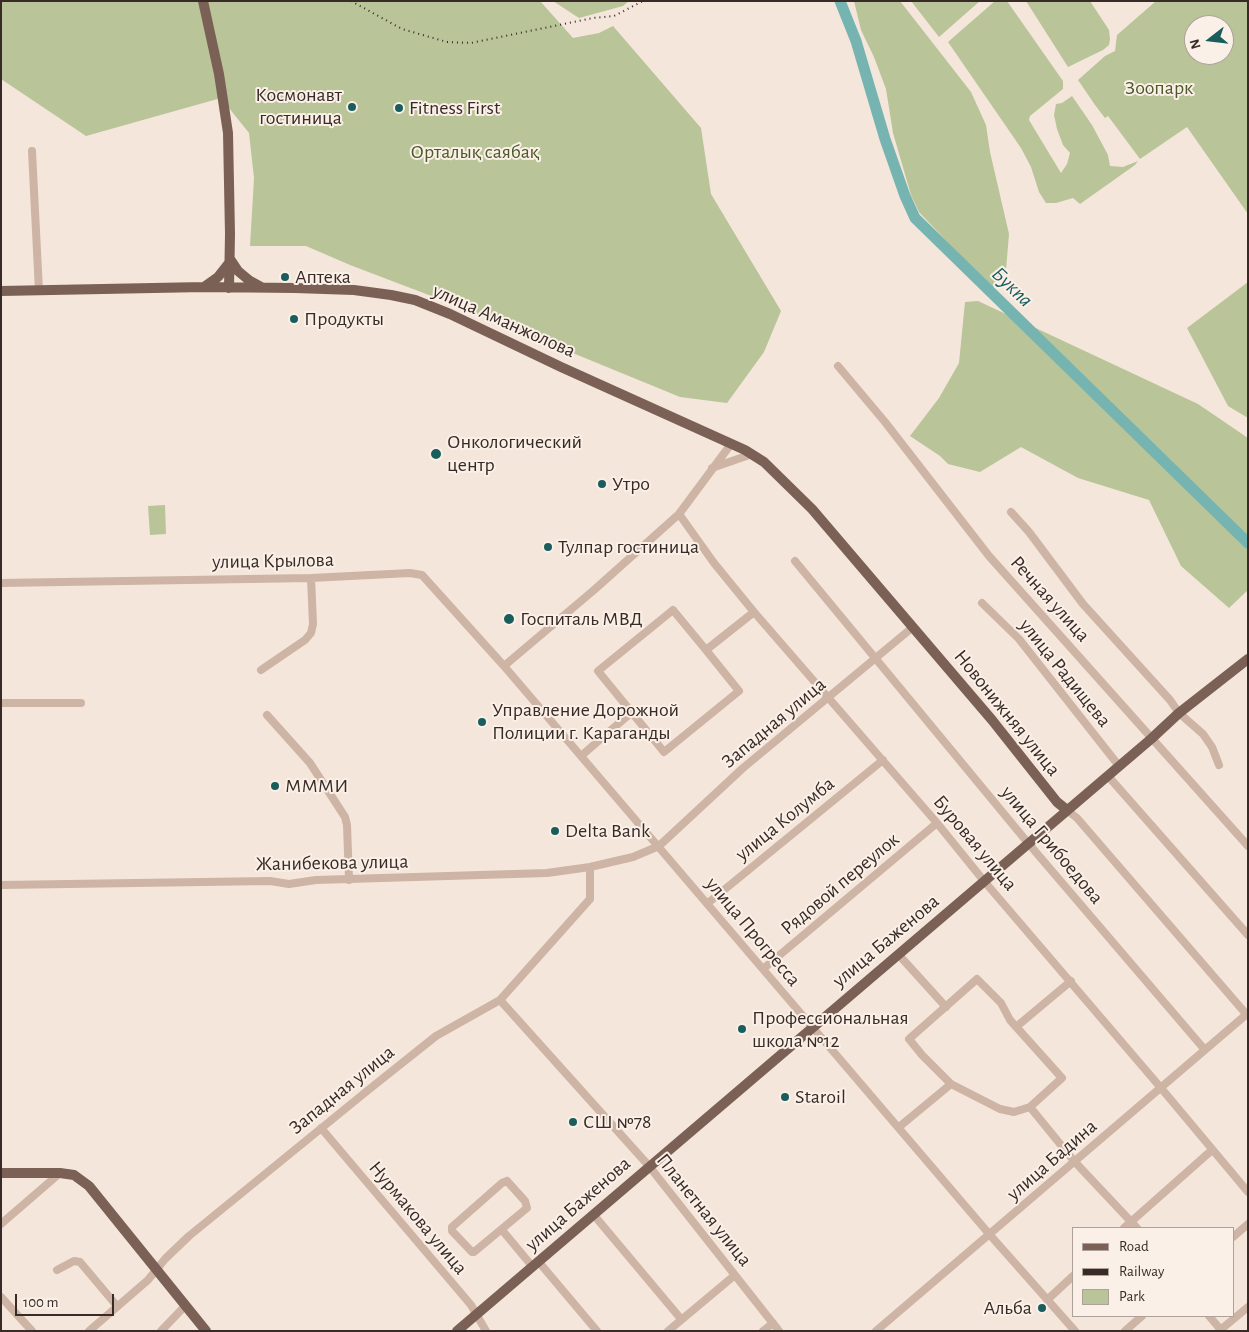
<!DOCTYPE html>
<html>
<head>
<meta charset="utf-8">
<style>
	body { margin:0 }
	#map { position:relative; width:1249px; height:1332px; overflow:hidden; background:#f4e6da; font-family:"Alegreya Sans",sans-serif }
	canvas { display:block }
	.frame { position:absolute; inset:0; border:2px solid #382b27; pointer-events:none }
	.legend { position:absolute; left:1072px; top:1227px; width:162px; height:90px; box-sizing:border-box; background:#fbf0e7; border:1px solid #ada19a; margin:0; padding:6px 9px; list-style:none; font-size:15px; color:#382b27 }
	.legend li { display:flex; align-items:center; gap:10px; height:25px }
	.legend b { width:25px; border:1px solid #ada19a }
	.north { position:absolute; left:1184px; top:15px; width:50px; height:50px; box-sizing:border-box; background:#fbf0e7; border:1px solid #ada19a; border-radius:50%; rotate:254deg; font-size:14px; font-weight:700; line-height:20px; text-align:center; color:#382b27 }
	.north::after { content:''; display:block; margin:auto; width:18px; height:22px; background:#195d5c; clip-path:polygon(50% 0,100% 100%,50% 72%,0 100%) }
	.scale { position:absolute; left:15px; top:1294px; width:99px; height:22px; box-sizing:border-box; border:2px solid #382b27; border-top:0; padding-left:6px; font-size:15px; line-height:18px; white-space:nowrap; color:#382b27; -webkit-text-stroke:4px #fbf0e7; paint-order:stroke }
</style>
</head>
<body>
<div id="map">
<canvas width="1249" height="1332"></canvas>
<div class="frame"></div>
<ul class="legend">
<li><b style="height:6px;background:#7b6056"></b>Road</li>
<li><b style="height:6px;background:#382b27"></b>Railway</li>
<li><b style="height:14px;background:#b9c499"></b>Park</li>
</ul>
<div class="north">N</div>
<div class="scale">100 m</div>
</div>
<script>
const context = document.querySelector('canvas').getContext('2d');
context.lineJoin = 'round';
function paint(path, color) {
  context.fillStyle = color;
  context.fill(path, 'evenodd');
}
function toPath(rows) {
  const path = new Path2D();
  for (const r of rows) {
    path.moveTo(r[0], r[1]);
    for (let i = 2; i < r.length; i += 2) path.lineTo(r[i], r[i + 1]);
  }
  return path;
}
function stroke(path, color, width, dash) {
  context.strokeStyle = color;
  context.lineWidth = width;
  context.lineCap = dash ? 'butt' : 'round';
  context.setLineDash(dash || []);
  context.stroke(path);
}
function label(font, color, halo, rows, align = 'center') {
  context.font = font + ' "Alegreya Sans",sans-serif';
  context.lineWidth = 4;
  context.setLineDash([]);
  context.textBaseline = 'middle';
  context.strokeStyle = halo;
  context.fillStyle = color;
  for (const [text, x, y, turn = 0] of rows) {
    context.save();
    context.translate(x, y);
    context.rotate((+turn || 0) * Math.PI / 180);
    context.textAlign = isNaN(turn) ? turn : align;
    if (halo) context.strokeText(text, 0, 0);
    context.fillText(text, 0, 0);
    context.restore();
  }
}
paint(toPath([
	[1,1,540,1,573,38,599,33,613,26,701,128,711,194,781,311,764,352,727,403,680,397,463,308,350,265,306,246,250,246,254,178,249,133,221,98,86,136,1,79],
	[553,1,629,1,623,6,579,18],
	[854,1,900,1,971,92,986,125,990,152,1009,234,1006,270,992,289,919,212,911,195,893,133,886,89,874,57,861,30],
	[911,1,980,1,939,37],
	[995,1,1007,1,1063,81,1063,89,1030,116,1029,120,1061,173,1067,164,1070,153,1063,145,1057,129,1054,115,1056,104,1062,103,1072,96,1092,125,1108,155,1110,166,1123,167,1138,161,1135,165,1080,204,1073,198,1056,203,1046,203,1039,192,1031,167,1021,148,948,42],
	[1026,1,1090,1,1109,30,1110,39,1109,45,1103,50,1068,67],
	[1156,1,1248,1,1248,214,1187,127,1140,159,1108,116,1105,118,1095,105,1078,80,1105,56,1115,51,1117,35],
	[1194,25,1224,25,1224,55,1194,55],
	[1248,282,1248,418,1228,406,1187,328],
	[978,301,1198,404,1248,438,1248,590,1229,608,1181,566,1149,500,1078,478,1021,447,980,472,948,464,940,456,910,436,939,398,959,363,965,302],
	[165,505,166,534,150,535,148,506]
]), '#b9c499');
stroke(toPath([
	[840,1,856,41,885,139,905,196,915,218,1248,543]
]), '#76b4b1', 11);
stroke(toPath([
	[32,151,39,291],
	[838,366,885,422,989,556,1248,846],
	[712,468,752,454],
	[1011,512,1029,532,1083,604,1170,700,1179,713,1203,734,1212,747,1219,765],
	[679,514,714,563,754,612,937,823,984,881,1161,1088,1248,1192],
	[795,561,1028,843,1205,1050],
	[1,583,311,578,410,573,422,575,504,666,990,1235,1075,1331],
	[982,603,1019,639,1119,766],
	[706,650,739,691,664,752,598,671,673,610,706,650,754,612],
	[504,666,594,590,679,514,731,444],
	[261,670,305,640,311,633,313,624,311,578],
	[1,703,81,703],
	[267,715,310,763,345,817,347,825,349,880],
	[581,756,632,712],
	[1108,776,1248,935],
	[1067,810,1077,818,1246,1014],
	[1,885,270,881,289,884,316,880,547,873,590,867,633,857,659,846,743,768,913,627],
	[708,903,883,760],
	[898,954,946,1007],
	[763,969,937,823],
	[500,1000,649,1166,779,1331],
	[1016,1027,1071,981],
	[1030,1107,1062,1078,1010,1020,1001,1003,977,979,909,1039,922,1055,951,1084,1000,1109,1014,1112,1030,1107,1074,1161,1137,1228],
	[899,1127,951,1084],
	[321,1128,471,1305,486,1331],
	[507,1181,525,1201,527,1208,474,1252,472,1252,452,1231,452,1227,502,1183,507,1181],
	[593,1214,681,1319],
	[1,1224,60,1173],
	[1124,1228,1212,1150],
	[502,1230,532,1266],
	[1233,1237,1248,1224],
	[538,1261,597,1331],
	[57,1270,74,1261,80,1262,117,1306],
	[1,1297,32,1331],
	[1047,1300,1073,1276],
	[1209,1316,1222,1331],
	[89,1331,148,1280,165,1259,189,1236,367,1091,436,1036,500,1000,590,899,590,867],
	[161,1331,185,1306],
	[668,1331,735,1275],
	[763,1331,773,1323],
	[876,1331,1248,1013],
	[1125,1331,1142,1316],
	[1219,1331,1248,1307]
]), '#cdb4a5', 8);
stroke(toPath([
	[203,1,219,74,228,133,230,234,229,288],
	[230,259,238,271,250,281,261,287],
	[204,287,218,277,229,263],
	[1,291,204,287,295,288,354,290,391,295,415,300,450,314,561,367,745,450,764,462,812,509,992,720,1057,802,1067,810],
	[1,1173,60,1173,74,1175,89,1186,206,1331],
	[457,1331,1151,739,1179,713,1248,659]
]), '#7b6056', 10);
stroke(toPath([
	[351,1,402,29,447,42,471,43,593,18,614,16,643,1]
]), '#382b27', 2, [1, 4]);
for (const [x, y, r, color] of [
	[352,107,5,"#195d5c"],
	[399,108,5,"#195d5c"],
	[285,277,5,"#195d5c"],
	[294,319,5,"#195d5c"],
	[436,454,6,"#195d5c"],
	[602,484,5,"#195d5c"],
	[548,547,5,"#195d5c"],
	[509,619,6,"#195d5c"],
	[482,722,5,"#195d5c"],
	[275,786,5,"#195d5c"],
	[555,831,5,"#195d5c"],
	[742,1029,5,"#195d5c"],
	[785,1097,5,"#195d5c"],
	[573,1122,5,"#195d5c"],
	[1042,1308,5,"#195d5c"]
]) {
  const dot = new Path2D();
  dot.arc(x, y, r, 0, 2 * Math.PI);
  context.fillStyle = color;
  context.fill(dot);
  stroke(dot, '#fbf0e7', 2);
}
label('20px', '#4b5928', '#fbf0e7', [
	["Зоопарк",1159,88],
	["Орталық саябақ",475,152]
]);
label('20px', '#382b27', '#fbf0e7', [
	["Космонавт",342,95,"right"],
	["гостиница",342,118,"right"],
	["Fitness First",409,108],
	["Аптека",295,277],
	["Продукты",304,319],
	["Онкологический",447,442],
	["центр",447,465],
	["Утро",612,484],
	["Тулпар гостиница",558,547],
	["Госпиталь МВД",520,619],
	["Управление Дорожной",492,710],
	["Полиции г. Караганды",492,733],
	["МММИ",285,786],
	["Delta Bank",565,831],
	["Профессиональная",752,1018],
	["школа №12",752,1041],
	["Staroil",795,1097],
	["СШ №78",583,1122],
	["Альба",1032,1308,"right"]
], 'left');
label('20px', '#382b27', '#fbf0e7', [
	["улица Аманжолова",504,321,24],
	["улица Крылова",273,561,-1],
	["Речная улица",1050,599,48],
	["улица Радищева",1065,673,51],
	["Новонижняя улица",1007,713,51],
	["Западная улица",774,723,-40],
	["улица Колумба",785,819,-39],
	["Буровая улица",975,843,50],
	["улица Грибоедова",1052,845,50],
	["Жанибекова улица",332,863,-1],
	["Рядовой переулок",840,884,-40],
	["улица Прогресса",753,932,50],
	["улица Баженова",886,941,-40],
	["Западная улица",342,1090,-39],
	["улица Бадина",1052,1160,-41],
	["улица Баженова",578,1204,-41],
	["Планетная улица",704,1210,51],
	["Нурмакова улица",418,1218,50]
]);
label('italic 21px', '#195d5c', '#fbf0e7', [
	["Букпа",1012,287,44]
]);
</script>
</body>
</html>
